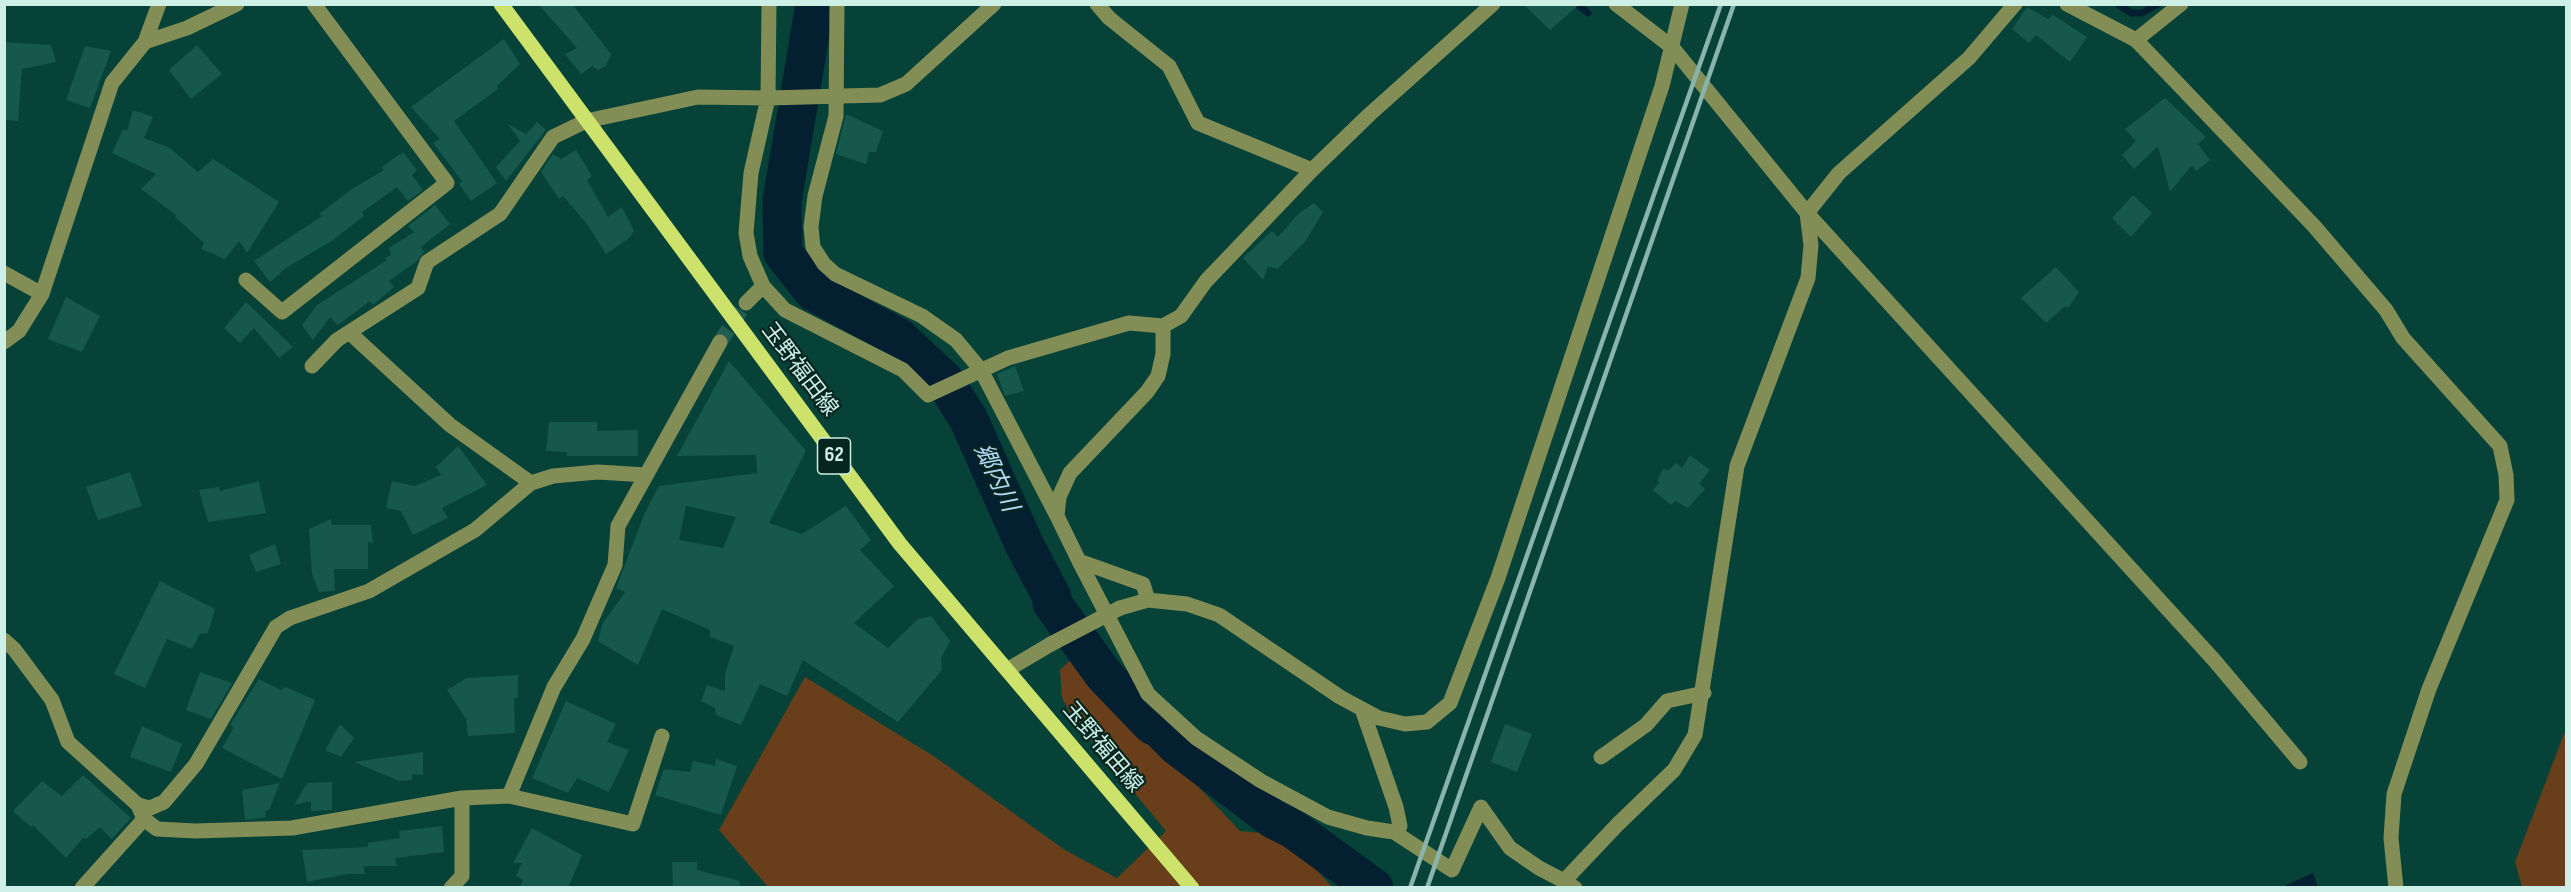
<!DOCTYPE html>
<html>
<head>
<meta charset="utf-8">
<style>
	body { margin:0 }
	#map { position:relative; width:2571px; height:892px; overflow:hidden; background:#064238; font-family:"Sofia Sans Condensed",sans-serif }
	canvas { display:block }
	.frame { position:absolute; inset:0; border:6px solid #cdefe6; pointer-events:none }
</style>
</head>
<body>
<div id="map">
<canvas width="2571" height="892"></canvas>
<div class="frame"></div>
</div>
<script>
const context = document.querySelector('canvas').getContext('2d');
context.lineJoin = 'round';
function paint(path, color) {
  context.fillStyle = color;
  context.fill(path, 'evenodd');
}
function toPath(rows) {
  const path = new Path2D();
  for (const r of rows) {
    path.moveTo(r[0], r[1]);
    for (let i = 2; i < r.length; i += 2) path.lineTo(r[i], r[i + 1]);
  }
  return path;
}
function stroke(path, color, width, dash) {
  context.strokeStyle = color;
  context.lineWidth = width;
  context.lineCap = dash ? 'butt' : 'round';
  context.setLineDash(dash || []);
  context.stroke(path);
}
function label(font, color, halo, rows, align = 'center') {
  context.font = font + ' "Sofia Sans Condensed","Noto Sans JP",sans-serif';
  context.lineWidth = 4.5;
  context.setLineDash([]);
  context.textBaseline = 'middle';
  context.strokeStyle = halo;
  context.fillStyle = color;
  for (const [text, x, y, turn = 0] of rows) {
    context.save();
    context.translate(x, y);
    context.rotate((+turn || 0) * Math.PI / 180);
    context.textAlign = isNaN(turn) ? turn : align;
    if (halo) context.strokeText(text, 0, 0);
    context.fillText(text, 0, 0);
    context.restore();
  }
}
paint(toPath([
	[1075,656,1240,831,1275,834,1301,853,1332,887,768,887,719,830,805,677,935,757,1065,850,1117,878,1166,831,1074,720,1062,698,1060,670],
	[2566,729,2566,887,2522,887,2515,862]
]), '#693e1a');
paint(toPath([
	[2313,873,2318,887,2282,887]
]), '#041f2f');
stroke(toPath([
	[1577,4,1588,13],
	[2118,4,2131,13,2142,13,2158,4]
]), '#041f2f', 7);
stroke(toPath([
	[815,4,782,201,783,253,814,292,899,338,944,380,969,420,1024,544,1052,597,1052,603,1104,675,1152,725,1159,728,1177,746,1273,819,1293,829,1374,888]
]), '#041f2f', 39);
paint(toPath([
	[538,4,572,4,611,54,606,66,598,70,592,66,581,74,565,54,577,48],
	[1523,4,1580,4,1550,30],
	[2027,7,2048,19,2053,15,2087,37,2070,62,2036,35,2029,43,2012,29],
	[504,39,520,64,497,86,498,89,454,121,497,183,471,201,459,184,462,181,433,143,440,139,411,107],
	[4,42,51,45,56,62,22,69,18,121,4,120],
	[197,45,222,74,191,99,169,70],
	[85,46,111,51,90,108,66,100],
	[2165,98,2206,137,2198,144,2210,160,2196,171,2192,165,2170,192,2158,146,2134,169,2122,155,2136,141,2125,129],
	[133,110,153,117,144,138,170,148,198,172,213,159,279,202,247,253,239,241,225,259,201,249,204,243,175,217,176,215,141,189,156,174,112,153,123,129,127,131],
	[846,114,883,131,876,152,869,152,866,164,836,154],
	[537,122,546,130,506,181,496,167,520,141,508,124,526,134],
	[576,150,592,176,587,180,608,217,622,207,634,231,628,239,606,254,587,224,563,196,559,199,541,172,553,154,561,159],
	[403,152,417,170,412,175,423,190,408,201,397,187,362,212,364,216,333,240,286,268,270,282,254,261,322,216,319,214,352,189,384,170,382,167],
	[2133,195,2152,213,2131,237,2112,218],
	[1314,203,1323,212,1305,242,1277,269,1268,266,1263,280,1243,258,1272,231,1278,237,1299,213],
	[435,205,450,224,421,247,424,252,417,261,389,281,394,287,373,305,370,301,338,325,330,317,313,340,302,325,317,305,387,260,385,258,391,255,389,248,414,232,408,226],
	[2056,267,2079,292,2069,307,2064,307,2046,323,2021,298],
	[66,297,100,316,82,352,48,339],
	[246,302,293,347,279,358,254,328,240,343,224,328],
	[729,361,806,451,769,523,802,534,846,506,871,540,860,550,894,586,854,623,888,648,918,619,931,616,950,641,941,658,942,670,898,722,803,660,787,696,760,684,741,725,716,715,715,708,701,701,707,685,725,691,725,674,734,646,710,637,710,630,662,609,638,665,598,641,603,623,625,592,616,588,644,515,659,486,757,473,756,455,677,456],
	[686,506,736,517,723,548,679,540],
	[1015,366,1024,391,1005,396,997,374],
	[549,422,597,422,597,431,638,430,638,456,567,456,566,452,546,451],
	[458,446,487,485,442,508,448,518,413,535,401,511,386,508,392,481,415,486,441,475,436,467],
	[1690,455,1710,470,1699,484,1705,489,1688,508,1675,501,1671,505,1653,490,1659,483,1658,479,1663,469,1669,470,1676,463,1682,468],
	[130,472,142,506,98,520,86,487],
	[259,481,266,513,208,522,199,490,219,487,220,491],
	[331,519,332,525,371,525,373,543,368,542,368,569,334,569,335,591,319,592,312,574,309,529],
	[275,544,281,564,256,572,249,555],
	[160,581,215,609,208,633,200,634,192,649,167,639,145,688,114,674],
	[200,672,232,683,211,719,186,710],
	[518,675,518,698,514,698,515,733,468,736,466,719,447,690,467,678],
	[259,679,281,690,286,687,315,700,282,779,222,748,234,727,230,725],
	[566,701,616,724,607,742,629,750,609,792,577,778,568,793,532,778],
	[340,724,354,738,341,757,325,750],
	[1505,724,1532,734,1517,772,1491,762],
	[142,726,182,744,171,772,130,757],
	[423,752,423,775,412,774,412,780,399,781,354,762],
	[716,759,737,766,721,815,655,795,664,769,690,772,693,761,715,766],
	[83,775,131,818,112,839,100,827,86,839,83,838,66,858,33,825,31,827,13,811,42,781,62,796],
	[332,782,332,810,311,811,311,801,294,805,307,783],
	[280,783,269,810,265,811,266,817,245,820,242,790],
	[442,826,444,852,395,858,397,866,363,866,365,874,347,874,307,882,302,850,368,847,368,843,400,838,399,831],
	[532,828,582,855,568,888,519,888,523,880,516,876,522,863,513,863],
	[672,862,697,862,697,870,740,881,739,888,673,888]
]), '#16584c');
stroke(toPath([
	[720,342,746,303]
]), '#245c52', 15, [15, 8]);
stroke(toPath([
	[769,4,768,98,751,173,746,233,750,256,763,286,785,310,903,370,928,395,1008,358,1129,323,1163,326,1181,316,1206,281,1312,170,1370,114,1493,4],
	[837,4,836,116,815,196,811,227,813,247,824,264,835,274,922,316,956,340,981,370,1057,516],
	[1097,4,1109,18,1169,66,1198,123,1312,170],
	[1616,4,1672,47,1807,213,2214,660,2300,762],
	[2067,4,2136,40,2314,226,2386,310,2403,338,2500,446,2506,475,2507,500,2429,689,2394,794,2391,838,2396,888],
	[2136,40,2181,4],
	[145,42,187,28,237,4],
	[4,273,42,294],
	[246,280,282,312,447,183,314,4],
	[746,303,763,286],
	[351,334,450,425,531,483],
	[4,342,19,331,42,294,112,83,145,42,159,4],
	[312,366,337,340,418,288,427,262,500,214,553,137,586,121,698,97,768,98,880,95,906,84,994,4],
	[1079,561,1148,694,1196,738,1261,781,1328,817,1367,828,1394,832,1400,826,1396,807,1362,709],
	[1148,600,1143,584,1079,561,1057,516,1059,497,1070,473,1147,392,1158,376,1163,354,1163,326],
	[1120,608,1148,600,1187,604,1219,615,1340,697,1379,718,1405,724,1427,722,1450,703,1498,578,1662,86,1682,4],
	[4,640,14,649,52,700,68,742,138,805,150,808,164,802,196,764,276,627,290,618,369,591,475,530,531,483,553,476,598,472,646,475],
	[1007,670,1051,644],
	[1601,757,1646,725,1667,701,1704,693],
	[509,796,554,687,583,639,615,565,618,526,720,342],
	[138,805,144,819,157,829,195,831,292,828,462,798,509,796,633,824,662,736],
	[1394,832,1452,870,1481,807,1510,848,1539,868,1564,881],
	[82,888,144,819],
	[451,888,462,876,462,798],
	[1575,888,1564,881,1618,824,1674,770,1695,735,1737,466,1808,278,1811,245,1807,213,1839,173,1969,58,2015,4]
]), '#828e56', 15);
stroke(toPath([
	[501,4,900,544,1192,888]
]), '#cde26b', 15);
stroke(toPath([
	[1410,888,1721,4],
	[1427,888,1734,4]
]), '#89b4ab', 4.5);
stroke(toPath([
	[1051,644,1120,608]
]), '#828e56', 15);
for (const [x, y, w] of [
	[834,456,33]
]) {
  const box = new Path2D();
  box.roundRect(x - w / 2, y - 18, w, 36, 4.5);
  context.fillStyle = '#07251f';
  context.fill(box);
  stroke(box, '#cdefe6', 1.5);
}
label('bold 21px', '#cdefe6', null, [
	["62",834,456]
]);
label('22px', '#cdefe6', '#07251f', [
	["玉野福田線",799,370,53],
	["玉野福田線",1102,748,50]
]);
label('italic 24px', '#b1d9f5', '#07251f', [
	["郷内川",995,478,65]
]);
</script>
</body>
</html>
